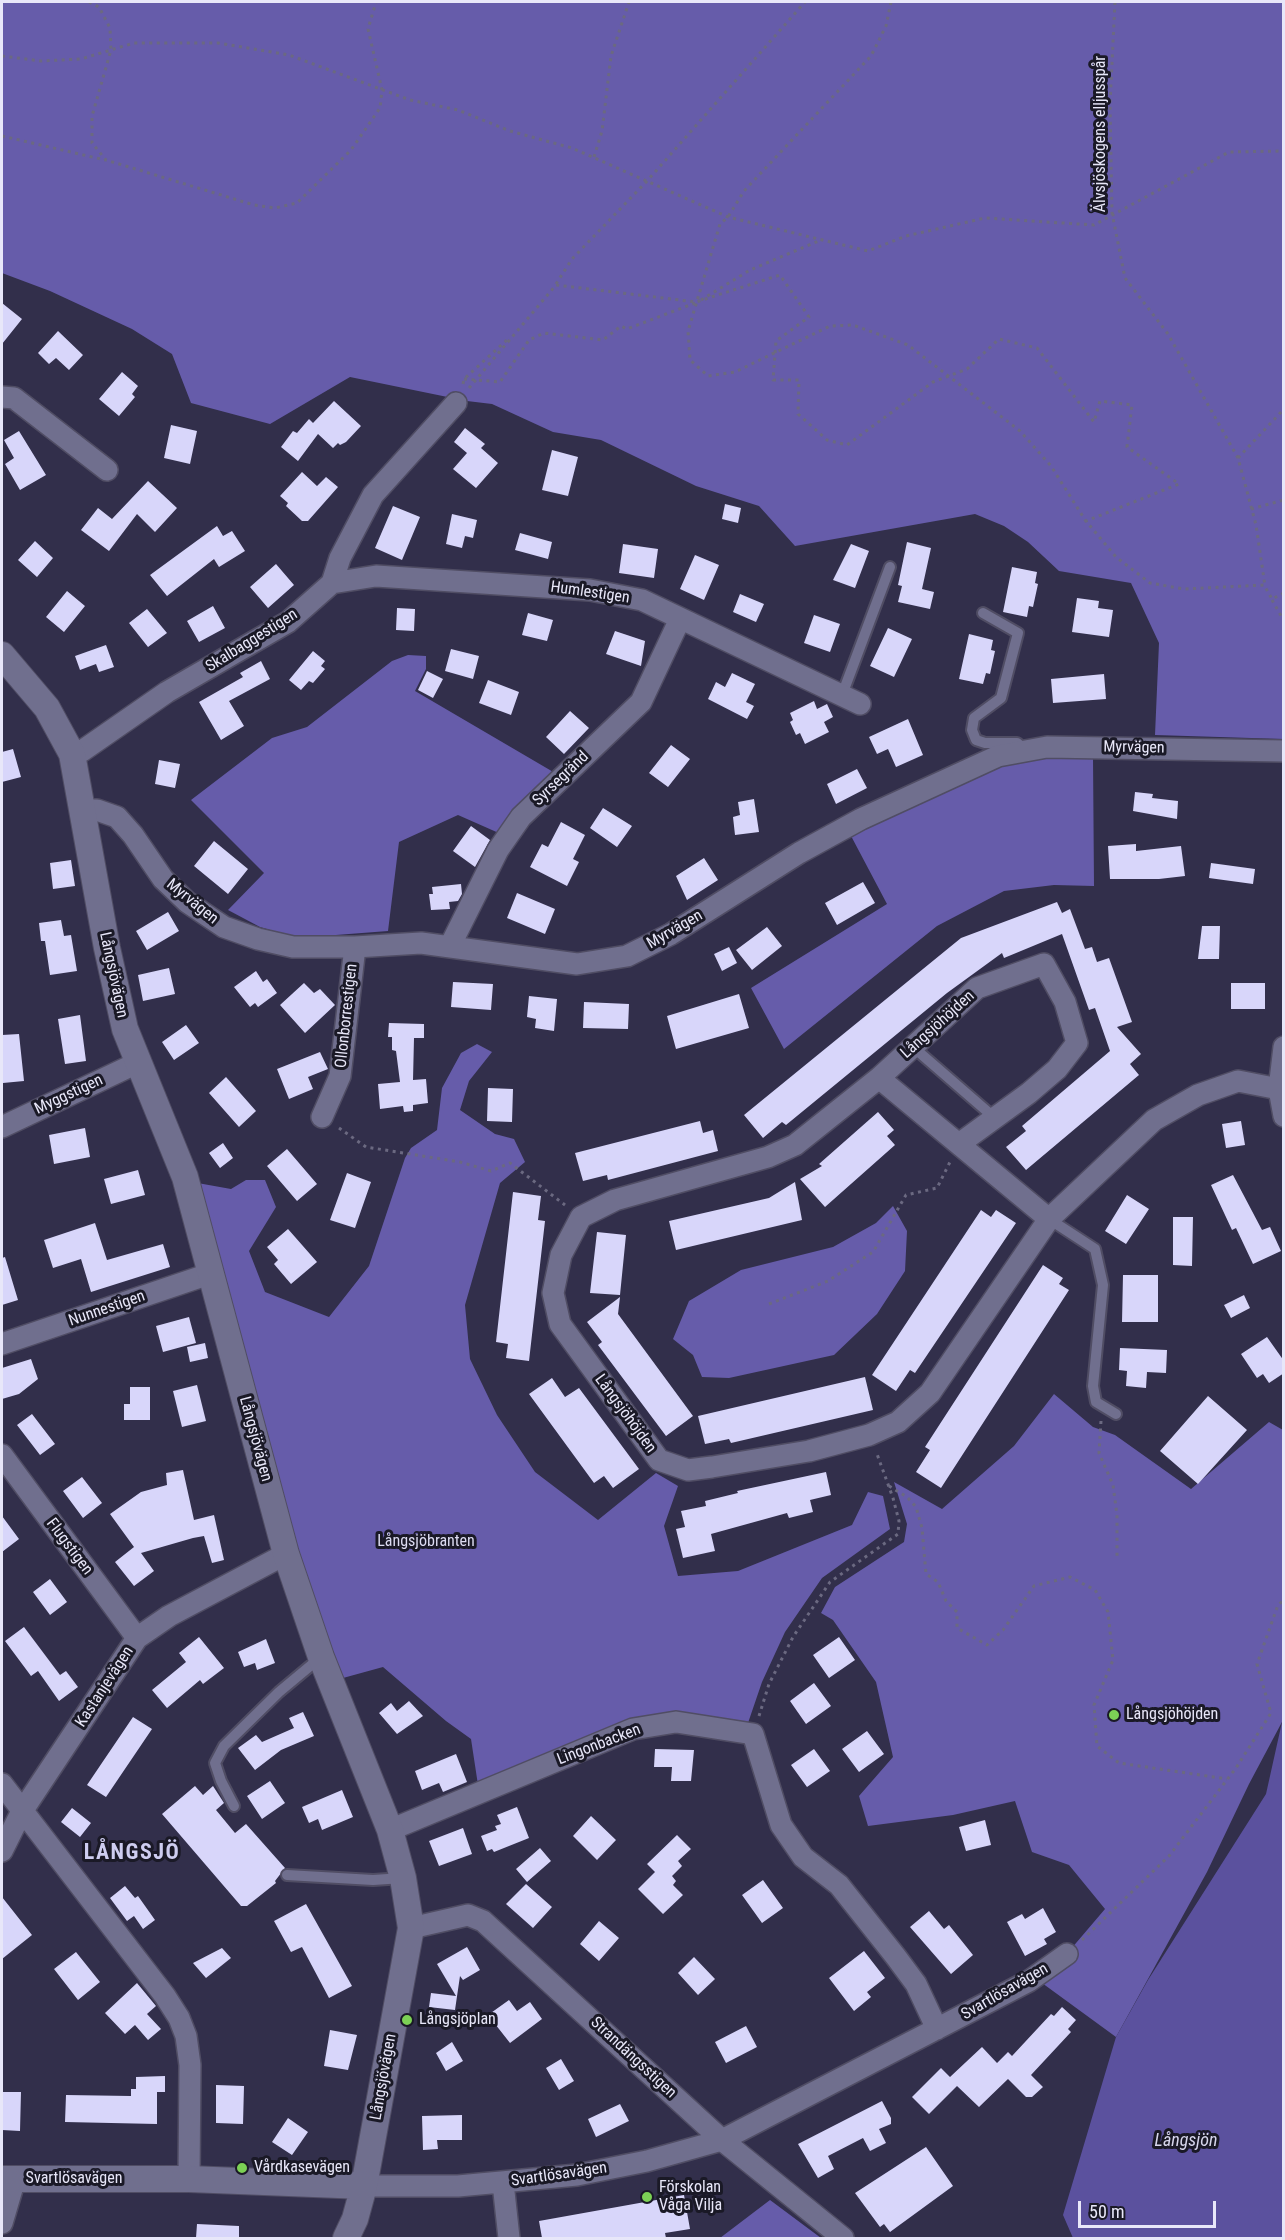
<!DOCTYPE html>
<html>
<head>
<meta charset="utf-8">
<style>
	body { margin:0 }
	#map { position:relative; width:1285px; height:2240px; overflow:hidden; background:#322f4b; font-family:"Roboto Condensed",sans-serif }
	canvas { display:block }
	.frame { position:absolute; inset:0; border:3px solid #e8e7f9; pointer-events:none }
	.scale { position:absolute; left:1078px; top:2201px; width:138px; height:27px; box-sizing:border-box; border:3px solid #e8e7f9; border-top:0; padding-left:8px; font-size:18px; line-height:21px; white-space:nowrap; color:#e8e7f9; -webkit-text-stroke:4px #1a1926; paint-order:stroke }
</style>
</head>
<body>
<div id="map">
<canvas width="1285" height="2240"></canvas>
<div class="frame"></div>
<div class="scale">50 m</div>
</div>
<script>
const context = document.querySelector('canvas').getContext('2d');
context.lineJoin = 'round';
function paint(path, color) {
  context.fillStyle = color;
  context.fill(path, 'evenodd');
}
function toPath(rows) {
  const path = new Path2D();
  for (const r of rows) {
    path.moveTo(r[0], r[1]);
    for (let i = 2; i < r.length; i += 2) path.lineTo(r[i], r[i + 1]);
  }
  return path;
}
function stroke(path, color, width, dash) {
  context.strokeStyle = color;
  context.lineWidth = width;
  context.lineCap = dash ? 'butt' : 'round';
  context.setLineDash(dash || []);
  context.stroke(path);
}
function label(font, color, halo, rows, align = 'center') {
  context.font = font + ' "Roboto Condensed",sans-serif';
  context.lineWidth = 6;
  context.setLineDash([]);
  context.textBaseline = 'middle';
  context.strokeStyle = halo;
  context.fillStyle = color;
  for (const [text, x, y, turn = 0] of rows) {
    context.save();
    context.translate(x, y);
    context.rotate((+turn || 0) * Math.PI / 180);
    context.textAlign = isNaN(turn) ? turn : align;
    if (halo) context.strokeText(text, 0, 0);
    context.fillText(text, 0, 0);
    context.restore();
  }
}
paint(toPath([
	[2,2,1283,2,1283,739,1155,735,1159,643,1131,583,1059,571,1028,542,1004,526,975,514,795,546,759,506,696,486,601,440,553,432,492,404,467,401,350,377,270,424,191,403,172,354,132,329,50,291,2,273],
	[408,655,426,656,426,669,415,691,555,773,501,834,458,815,399,842,388,931,297,938,260,927,228,910,264,873,191,800,272,738,307,727,392,661],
	[1047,756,1093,757,1094,886,1054,885,1004,891,937,926,784,1049,751,988,887,904,850,834,1001,764],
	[477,1044,492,1052,469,1081,460,1110,495,1134,514,1139,525,1162,500,1183,465,1305,470,1359,497,1415,535,1472,598,1520,656,1473,678,1486,664,1526,678,1576,738,1571,852,1525,868,1492,883,1496,890,1529,822,1578,785,1632,762,1682,748,1723,676,1713,478,1785,471,1739,446,1721,383,1667,343,1678,290,1553,192,1182,231,1189,246,1180,265,1180,276,1207,249,1251,265,1292,329,1317,369,1266,405,1158,411,1148,437,1130,442,1088,461,1053],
	[893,1206,907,1231,905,1271,877,1314,834,1355,729,1378,702,1377,693,1355,673,1339,689,1301,741,1270,833,1247,876,1223],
	[1054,1394,1093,1427,1115,1435,1191,1489,1269,1422,1283,1430,1282,1722,1249,1784,1207,1872,1116,2037,1042,1983,1105,1909,1069,1865,1032,1852,1015,1801,953,1815,868,1826,859,1796,893,1757,876,1682,833,1620,821,1613,835,1587,904,1542,907,1524,894,1482,942,1509,1014,1446],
	[770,2200,821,2238,720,2238]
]), '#665caa');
paint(toPath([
	[1282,1722,1283,2238,1073,2238,1063,2215,1116,2037,1148,1980,1266,1794]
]), '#5b519e');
paint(toPath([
	[2,303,22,319,2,344],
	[58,331,83,355,69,370,56,358,49,364,38,353],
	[122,372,138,386,132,394,135,397,119,416,99,399],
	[334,401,361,426,346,442,340,445,338,443,333,448,318,434,298,461,281,447,293,431,297,433,309,419,313,423],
	[171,425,197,431,190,464,164,458],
	[465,428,485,444,481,448,498,463,476,488,453,469,467,453,454,442],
	[19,431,46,475,20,490,5,464,14,458,4,440],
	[552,450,578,457,568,496,542,490],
	[302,472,317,486,326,477,338,487,308,521,302,521,286,506,288,503,280,496],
	[148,481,177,508,155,532,137,514,109,551,81,530,98,508,112,519],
	[725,504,741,508,738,523,722,519],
	[393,506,420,517,402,560,375,548],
	[452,514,477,520,473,538,465,536,462,548,446,544],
	[217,526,223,536,232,531,245,551,219,567,214,559,167,596,150,575],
	[520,533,552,542,548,559,515,550],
	[35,541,53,558,37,577,18,560],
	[907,542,931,548,922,589,934,592,930,609,898,602,902,586,898,585],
	[623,544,658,549,654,578,619,573],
	[851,544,869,551,855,588,833,580],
	[695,555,719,565,704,600,680,589],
	[276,564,294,585,268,608,250,587],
	[1012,567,1037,572,1035,583,1038,584,1033,607,1029,606,1027,617,1003,612],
	[67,591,85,606,64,632,46,617],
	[740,594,764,604,756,622,733,612],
	[1077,598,1099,601,1098,608,1113,610,1109,637,1072,632],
	[213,606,225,628,199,642,187,621],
	[397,608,415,609,414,631,396,630],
	[147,609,167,633,148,647,129,623],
	[528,613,553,620,547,641,522,635],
	[814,615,840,624,830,652,804,643],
	[888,628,912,639,894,677,870,666],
	[615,631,645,641,641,666,606,654],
	[969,634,993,640,991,650,995,651,990,674,986,673,983,684,959,679],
	[106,645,114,667,99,672,96,664,80,670,75,656],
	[451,649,479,656,473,679,445,671],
	[313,651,325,661,321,666,325,669,313,683,309,681,301,690,289,680],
	[261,661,270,679,229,701,244,726,221,740,199,702,243,677,240,673],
	[427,671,443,679,433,698,418,690],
	[732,673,755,684,746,702,754,706,747,719,708,699,716,682,725,687],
	[1104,674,1106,699,1053,703,1051,679],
	[488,680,519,692,511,715,479,703],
	[814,701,817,709,827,704,833,717,824,722,829,732,805,744,800,733,796,735,790,722,793,720,790,713],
	[570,711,589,728,564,754,546,737],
	[908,719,923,755,896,767,888,749,877,754,869,737],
	[671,745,690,759,668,787,649,773],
	[13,749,21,777,2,782,2,752],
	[159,760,180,764,175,788,155,784],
	[857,769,867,788,836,804,827,784],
	[1135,792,1153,794,1152,798,1178,801,1177,819,1133,811],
	[754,799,759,832,735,835,733,817,740,815,738,802],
	[603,808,632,826,617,847,590,828],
	[561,822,585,835,573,859,579,862,567,886,530,867,542,844,548,847],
	[471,826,490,840,475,867,453,851],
	[214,841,248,869,228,894,194,866],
	[1136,844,1136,851,1181,846,1185,876,1159,879,1110,879,1108,846],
	[704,858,718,880,687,900,676,876],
	[71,860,75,886,53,889,50,863],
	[1211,863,1255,869,1253,884,1209,878],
	[863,882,875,903,837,925,825,903],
	[461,884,462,894,458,901,449,902,450,909,431,910,429,894,433,894,432,887],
	[517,893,555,909,545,934,507,918],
	[1057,902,1062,913,1070,909,1085,949,1092,947,1097,962,1109,958,1132,1022,1117,1027,1141,1054,1130,1064,1139,1075,1026,1170,1006,1147,1026,1131,1022,1126,1110,1051,1095,1008,1089,1010,1062,934,1004,958,1002,953,947,993,786,1125,782,1122,763,1138,744,1115,961,938],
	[168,912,179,931,147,950,136,931],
	[61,920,64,936,71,935,77,971,50,975,45,941,41,941,39,923],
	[1202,926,1220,926,1219,959,1198,959],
	[767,927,782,946,752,970,736,950],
	[729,947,737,963,722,971,714,954],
	[169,968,175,994,143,1001,138,975],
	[256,971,263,982,267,979,277,993,258,1007,255,1003,250,1007,234,987],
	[453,982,493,984,491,1010,451,1007],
	[304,983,314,993,320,989,335,1005,305,1033,280,1005],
	[1231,983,1265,983,1265,1009,1231,1009],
	[739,994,749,1028,676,1049,667,1016],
	[529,996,557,999,554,1031,535,1028,536,1019,527,1017],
	[584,1002,629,1004,628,1029,583,1028],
	[80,1015,86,1061,65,1064,58,1019],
	[389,1023,424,1024,424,1038,414,1038,413,1080,426,1079,428,1103,413,1105,413,1111,404,1112,403,1106,380,1109,378,1084,400,1082,396,1051,392,1050,392,1037,388,1037],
	[186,1025,199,1043,174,1060,162,1042],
	[19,1034,24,1081,3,1083,2,1035],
	[320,1052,328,1069,308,1077,313,1089,289,1099,277,1069],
	[226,1077,256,1111,239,1127,209,1093],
	[488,1088,513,1089,512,1122,487,1121],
	[878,1112,894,1130,887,1136,895,1145,825,1207,800,1179,822,1166,819,1164],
	[700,1121,703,1133,713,1130,718,1151,608,1180,607,1175,583,1181,575,1153],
	[1241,1121,1245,1145,1226,1148,1222,1124],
	[85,1128,90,1157,54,1164,49,1135],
	[223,1143,233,1158,220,1168,209,1153],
	[287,1149,317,1184,297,1201,267,1166],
	[138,1170,145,1195,111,1204,104,1179],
	[347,1173,371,1182,355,1228,330,1220],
	[1233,1175,1262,1230,1270,1227,1281,1251,1253,1264,1236,1228,1232,1230,1211,1185],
	[795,1182,802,1220,676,1250,669,1221,769,1198],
	[513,1192,541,1196,538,1220,545,1221,529,1361,506,1358,508,1344,496,1342],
	[1127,1195,1149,1209,1126,1244,1105,1231],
	[981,1210,991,1217,996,1210,1016,1223,915,1373,910,1370,896,1391,872,1375],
	[1173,1217,1193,1217,1192,1266,1173,1265],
	[95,1223,107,1260,163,1244,170,1267,91,1292,81,1259,53,1268,44,1240],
	[288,1229,317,1262,291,1284,274,1264,278,1260,267,1247],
	[597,1232,626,1235,620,1295,590,1293],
	[5,1257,18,1300,2,1305,2,1258],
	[1043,1265,1063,1278,1059,1284,1069,1290,941,1488,916,1472,930,1450,925,1447],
	[1123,1275,1158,1275,1158,1322,1122,1322],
	[1244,1295,1250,1308,1231,1318,1224,1305],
	[620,1297,618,1314,693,1416,666,1436,598,1345,602,1342,587,1322],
	[189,1317,196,1343,163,1352,156,1326],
	[1267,1337,1284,1361,1284,1373,1269,1383,1263,1374,1257,1378,1241,1354],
	[205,1343,208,1358,190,1362,187,1347],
	[1120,1348,1167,1350,1166,1373,1147,1372,1146,1388,1126,1386,1127,1371,1119,1370],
	[31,1359,38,1379,19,1394,2,1399,2,1368],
	[865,1377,873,1410,731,1443,729,1439,705,1444,698,1416],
	[552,1378,565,1397,579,1388,639,1469,613,1488,604,1476,594,1483,529,1394],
	[197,1385,206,1421,182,1427,173,1391],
	[130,1387,150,1387,150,1420,124,1420,124,1404,130,1404],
	[1208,1396,1247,1430,1198,1484,1160,1451],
	[32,1414,55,1444,40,1455,17,1425],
	[183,1470,194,1520,214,1515,224,1560,212,1563,204,1536,193,1538,141,1553,154,1571,134,1586,115,1562,134,1547,110,1514,141,1492,167,1485,166,1473],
	[826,1472,831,1495,810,1500,813,1512,789,1518,787,1513,711,1534,715,1551,683,1558,676,1529,685,1527,681,1511,706,1506,705,1501,738,1493,737,1491],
	[82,1477,102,1503,83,1518,63,1491],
	[2,1516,19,1539,2,1552],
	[50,1579,67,1602,50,1615,33,1592],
	[24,1627,60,1675,66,1671,78,1687,59,1701,38,1671,31,1676,5,1641],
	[199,1637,224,1668,203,1684,200,1680,167,1708,152,1690,186,1662,179,1653],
	[839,1637,855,1660,829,1678,813,1655],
	[266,1639,275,1663,257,1670,255,1663,244,1667,238,1652],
	[814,1683,831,1706,806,1724,790,1701],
	[409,1701,423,1716,397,1734,379,1713,391,1703,397,1711],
	[303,1712,314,1736,281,1750,255,1770,238,1748,256,1735,262,1742,294,1728,289,1718],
	[133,1717,152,1729,106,1797,87,1785],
	[867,1731,884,1754,859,1772,842,1749],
	[655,1749,694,1750,691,1781,671,1781,672,1767,654,1767],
	[814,1749,830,1771,807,1787,791,1765],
	[456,1754,467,1782,443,1792,439,1783,422,1790,415,1771],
	[270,1781,285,1803,262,1819,247,1796],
	[195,1786,203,1795,213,1786,224,1803,216,1810,235,1833,246,1824,285,1868,275,1881,276,1883,247,1906,241,1906,162,1814],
	[342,1790,353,1817,322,1830,318,1819,309,1823,302,1807],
	[517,1807,529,1838,494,1852,492,1849,487,1851,481,1836,497,1830,495,1826,501,1824,497,1815],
	[72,1808,91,1823,80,1837,61,1822],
	[591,1816,616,1840,597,1860,573,1836],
	[985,1820,991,1845,966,1851,959,1827],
	[463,1828,472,1854,439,1866,429,1841],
	[677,1835,691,1849,678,1861,682,1866,672,1876,676,1881,673,1885,683,1895,663,1914,638,1889,655,1872,647,1864],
	[540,1848,551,1861,527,1882,516,1869],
	[763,1880,783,1908,762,1923,742,1895],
	[526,1884,552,1907,533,1928,506,1904],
	[125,1886,135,1898,138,1896,155,1920,143,1929,134,1916,127,1921,110,1898],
	[2,1897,32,1935,2,1959],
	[306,1904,352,1986,329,1998,302,1947,291,1952,274,1921],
	[1043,1908,1056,1932,1044,1939,1047,1944,1025,1956,1007,1922,1022,1914,1025,1919],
	[929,1911,944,1929,949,1925,973,1955,951,1974,910,1927],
	[599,1921,619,1938,599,1961,580,1944],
	[467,1947,480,1970,463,1980,460,1976,455,2010,429,2007,431,1993,456,1996,437,1964],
	[222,1948,231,1958,206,1978,193,1963],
	[864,1951,885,1978,867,1992,871,1997,854,2011,829,1978],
	[76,1952,100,1982,78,2000,54,1969],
	[694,1957,715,1979,698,1995,678,1973],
	[137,1983,156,2006,147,2014,161,2029,148,2040,135,2025,125,2034,105,2013],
	[509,2000,517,2011,530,2002,542,2019,510,2043,488,2015],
	[1062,2007,1076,2020,1068,2029,1071,2032,1031,2075,1043,2087,1032,2097,1026,2097,1008,2079,979,2107,957,2086,929,2114,912,2097,941,2068,950,2077,982,2047,997,2063,1008,2052,1012,2056,1051,2014,1054,2016],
	[746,2026,757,2047,726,2063,715,2042],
	[330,2030,357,2035,348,2070,324,2066],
	[452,2042,463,2061,446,2071,436,2053],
	[561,2059,574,2081,559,2090,546,2068],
	[165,2076,165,2092,157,2092,157,2124,65,2122,66,2095,131,2096,131,2089,136,2089,136,2077],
	[216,2085,244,2086,243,2124,216,2123],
	[2,2092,21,2092,20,2131,2,2130],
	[882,2101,891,2118,891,2124,879,2129,886,2143,870,2151,863,2138,828,2156,834,2169,818,2178,798,2144],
	[620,2104,629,2121,596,2137,588,2119],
	[462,2115,462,2140,437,2140,438,2149,423,2150,422,2116],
	[288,2118,308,2132,292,2155,272,2142],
	[926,2147,953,2186,890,2232,884,2224,880,2227,855,2193],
	[684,2195,690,2229,665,2233,666,2238,542,2238,539,2221],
	[197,2224,239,2226,239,2238,196,2238]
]), '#d8d6fa');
const service = toPath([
	[983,613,1018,633,1001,698,974,718,972,730,976,740,985,743,1017,743,1022,747],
	[842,695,890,567],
	[913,1047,996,1119],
	[1049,1219,1095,1249,1103,1285,1093,1386,1096,1402,1116,1414],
	[234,1806,221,1781,215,1763,224,1746,279,1692,321,1657],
	[287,1875,373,1880,403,1878]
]);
const minor = toPath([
	[2,397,14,398,107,470],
	[332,583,376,576,590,590,642,600,860,704],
	[72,754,82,751,167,692,288,622,332,583,340,558,373,495,456,403],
	[83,810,97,810,117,817,133,835,163,879,187,902,224,927,258,939,293,947,355,947,421,943,577,964,627,956,671,934,799,853,861,819,998,756,1047,747,1284,751],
	[450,946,498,850,521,817,641,702,680,619],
	[1284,1047,1279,1089,1284,1116],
	[879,1078,1049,1219],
	[322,1117,340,1076,355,947],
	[2,1127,137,1063],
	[959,1144,1029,1093,1057,1069,1077,1043,1065,1002,1044,964,977,988,879,1078,795,1145,768,1157,615,1200,581,1217,561,1255,553,1293,560,1324,659,1460,688,1470,712,1467,809,1451,869,1435,898,1422,930,1393,1049,1219,1154,1120,1198,1095,1238,1081,1279,1089],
	[2,1344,212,1273],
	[2,1455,137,1638],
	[2,1784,165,1996,179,2018,186,2036,190,2065,189,2179],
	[390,1830,633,1729,676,1722,753,1734,781,1825,803,1857,839,1885,896,1957,916,1984,937,2029],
	[2,1851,21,1813,137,1638,169,1616,286,1554],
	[411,1928,468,1915,483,1921,722,2140,843,2238],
	[503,2183,509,2238],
	[364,2186,458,2186,577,2175,647,2161,722,2140,1029,1981,1067,1954],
	[2,2223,15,2179]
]);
const tertiary = toPath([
	[2,655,47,708,72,754,107,948,125,1029,185,1177,286,1554,321,1657,390,1830,403,1878,411,1928,364,2186,355,2219,346,2238],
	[2,2179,189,2179,364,2186]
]);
stroke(service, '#504d64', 14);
stroke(minor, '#504d64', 24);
stroke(tertiary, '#504d64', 28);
stroke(toPath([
	[89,2,99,7,110,28,111,50,92,116,92,143,106,160,254,205,275,208,297,203,351,150,380,108,382,90,368,29,376,2],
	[891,2,886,26,871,56,744,191,728,217,720,224,688,331,690,360,708,376,735,372,830,326,853,325,908,345,1020,431,1051,466,1087,523],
	[1115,2,1110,104,1112,213,1125,278,1168,334,1238,458,1256,525,1265,586],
	[2,56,41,61,81,59,134,43,218,43,289,55,410,100,458,110,510,131,572,148,728,217,868,251,906,236,985,218,1094,225,1229,152,1284,151],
	[2,136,105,160],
	[594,157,602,131,611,56,629,2],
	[556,284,572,259,648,180,805,2],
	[701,300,750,270,821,240],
	[464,379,500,382,529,340,544,333,603,340,621,326,627,329,695,303],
	[463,384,464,379,508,339],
	[469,388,556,285,696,302,780,275,809,317,776,341,773,380,799,380,798,414,827,440,847,445,933,382,967,369,999,339,1037,348,1094,422,1100,401,1132,405,1127,447,1179,484,1086,521,1116,557,1150,583,1184,589,1264,585,1272,599,1284,593],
	[1238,458,1284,409],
	[1251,509,1284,500],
	[1272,600,1284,621],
	[339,1128,366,1147,460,1162,491,1171,510,1163,565,1205],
	[769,1304,828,1281,873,1252,906,1195,937,1188,950,1162],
	[1101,1421,1099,1453,1113,1485,1117,1515,1117,1560],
	[889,1486,907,1497,916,1507,922,1528,926,1574,938,1582,946,1601,957,1612,957,1628,987,1645,1003,1630,1034,1586,1070,1577,1095,1590,1108,1612,1113,1660,1094,1705,1097,1746,1119,1763,1227,1779],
	[759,1716,769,1684,793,1637,830,1582,898,1534,899,1521,893,1498,877,1454],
	[1082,1940,1169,1856,1236,1768,1271,1713,1257,1664,1278,1605,1284,1600]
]), '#6b6981', 3, [3, 4.5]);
stroke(service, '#706f8e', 10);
stroke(minor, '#706f8e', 21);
stroke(tertiary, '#706f8e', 26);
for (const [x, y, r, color] of [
	[1114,1715,6,"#7cd155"],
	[407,2020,6,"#7cd155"],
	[242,2168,6,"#7cd155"],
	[647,2197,6,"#7cd155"]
]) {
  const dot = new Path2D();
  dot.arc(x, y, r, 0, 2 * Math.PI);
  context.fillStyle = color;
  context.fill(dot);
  stroke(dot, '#1a1926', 2);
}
label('16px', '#e8e7f9', '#1a1926', [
	["Älvsjöskogens elljusspår",1101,134,-90],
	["Humlestigen",590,593,8],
	["Skalbaggestigen",252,641,-32],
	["Myrvägen",1134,748,1],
	["Syrsegränd",561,779,-44],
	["Myrvägen",192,902,39],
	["Myrvägen",675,930,-30],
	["Långsjövägen",113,975,78],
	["Ollonborrestigen",347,1016,-84],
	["Långsjöhöjden",938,1025,-42],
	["Myggstigen",69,1095,-25],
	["Nunnestigen",107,1309,-19],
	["Långsjöhöjden",625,1414,54],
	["Långsjövägen",255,1439,75],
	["Flugstigen",69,1547,53],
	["Kastanjevägen",105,1687,-57],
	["Lingonbacken",599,1745,-21],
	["Svartlösavägen",1005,1992,-30],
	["Strandängsstigen",633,2058,43],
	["Långsjövägen",384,2077,-80],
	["Svartlösavägen",559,2175,-8],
	["Svartlösavägen",74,2179]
]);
label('16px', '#dddcf2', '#1a1926', [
	["Långsjöbranten",426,1542]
]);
label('16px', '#e8e7f9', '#1a1926', [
	["Långsjöhöjden",1126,1715],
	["Långsjöplan",419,2020],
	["Vårdkasevägen",254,2168],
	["Förskolan",659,2188],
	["Våga Vilja",659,2206]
], 'left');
label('italic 18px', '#d8d7ed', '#1a1926', [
	["Långsjön",1186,2141]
]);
context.letterSpacing = '1.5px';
label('bold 22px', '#cecdf0', '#1a1926', [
	["LÅNGSJÖ",132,1853]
]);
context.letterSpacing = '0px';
</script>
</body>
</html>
